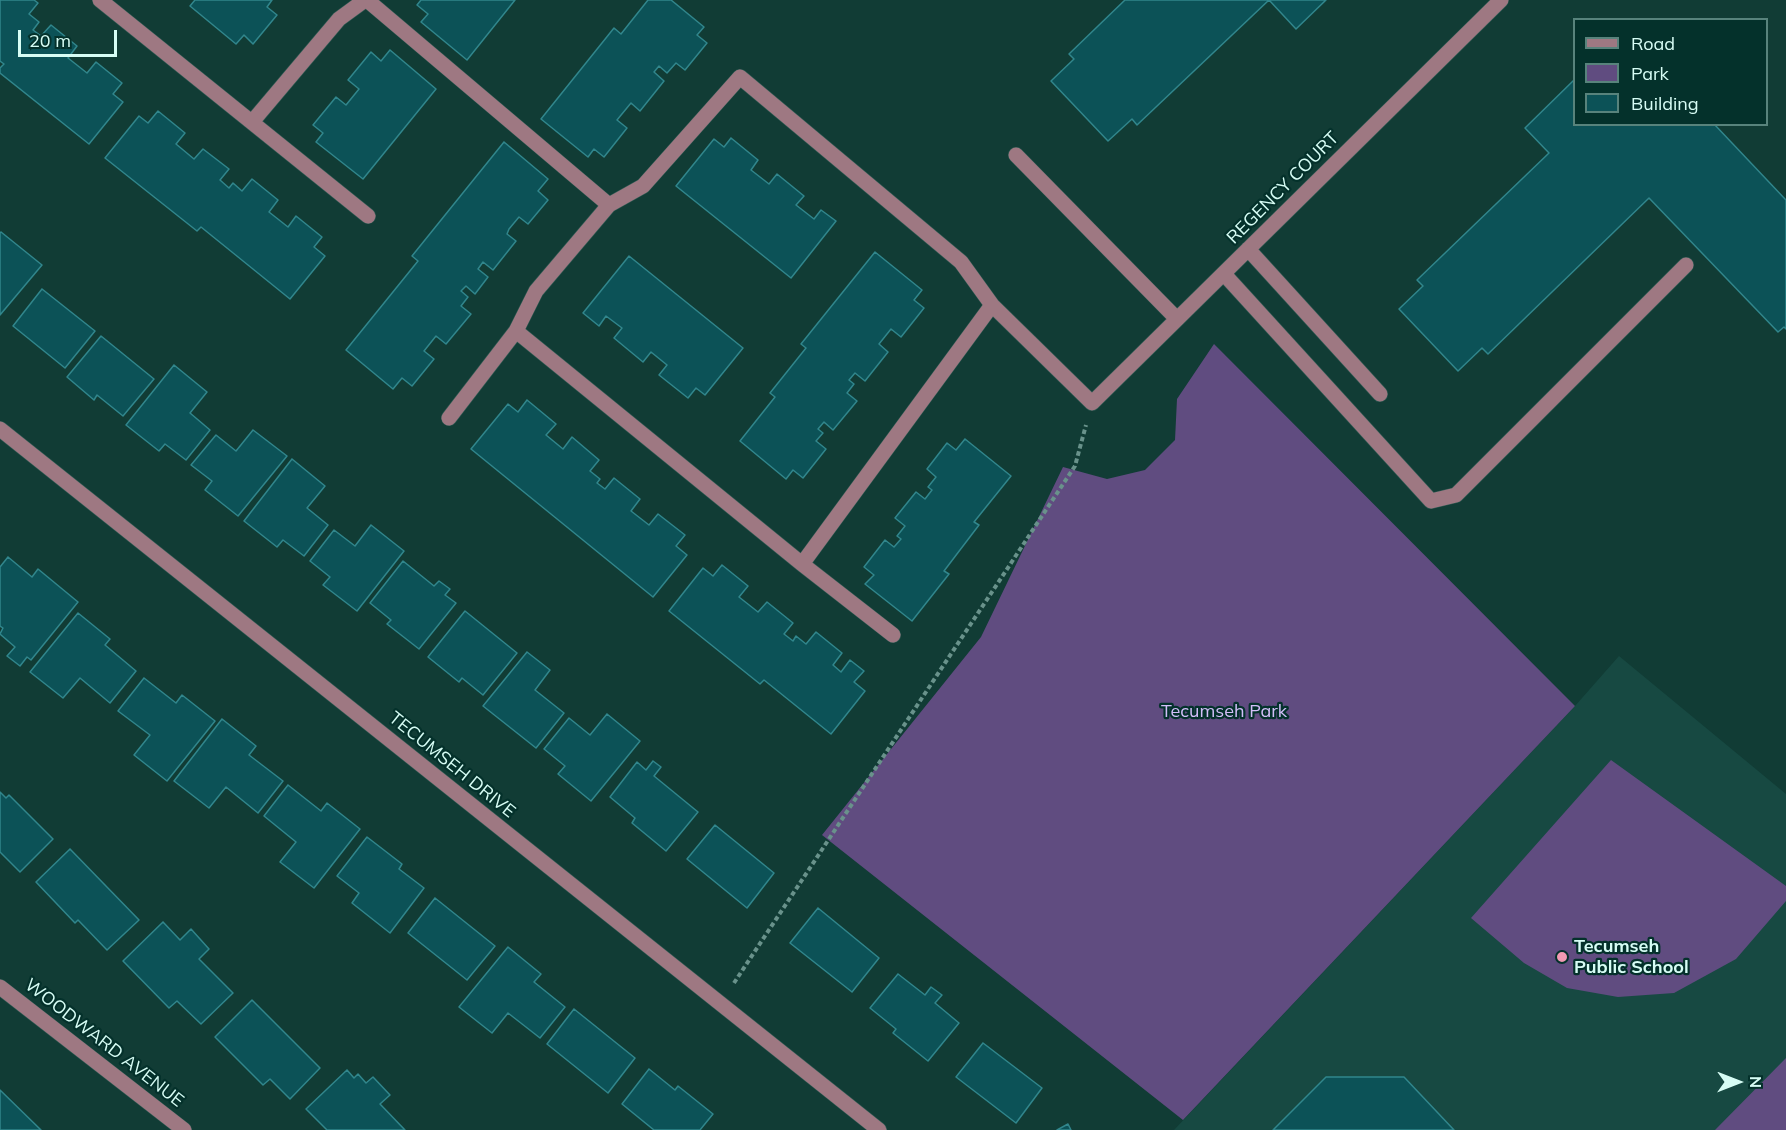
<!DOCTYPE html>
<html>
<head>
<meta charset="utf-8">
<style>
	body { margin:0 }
	#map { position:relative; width:1786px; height:1130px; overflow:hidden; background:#113c35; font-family:Mulish,sans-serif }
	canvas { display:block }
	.legend { position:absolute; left:1573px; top:18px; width:195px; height:108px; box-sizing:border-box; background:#04312b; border:2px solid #58837c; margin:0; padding:8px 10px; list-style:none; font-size:18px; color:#d7fdf5 }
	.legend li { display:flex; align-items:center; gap:12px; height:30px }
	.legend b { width:30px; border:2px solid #58837c }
	.north { position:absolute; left:1708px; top:1052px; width:60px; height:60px; -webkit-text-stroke:4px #04312b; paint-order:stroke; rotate:90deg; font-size:16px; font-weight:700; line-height:24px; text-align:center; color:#d7fdf5 }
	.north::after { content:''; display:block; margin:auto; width:21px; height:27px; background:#d7fdf5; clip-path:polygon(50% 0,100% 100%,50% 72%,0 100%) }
	.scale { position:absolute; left:18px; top:30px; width:99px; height:27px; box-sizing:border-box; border:3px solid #d7fdf5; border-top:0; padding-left:8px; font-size:18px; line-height:21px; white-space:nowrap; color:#d7fdf5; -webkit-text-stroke:4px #04312b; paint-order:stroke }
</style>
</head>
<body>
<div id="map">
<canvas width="1786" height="1130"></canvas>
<ul class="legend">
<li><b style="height:8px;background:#9e7882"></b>Road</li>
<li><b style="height:16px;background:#604c80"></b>Park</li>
<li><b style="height:16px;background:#0c5257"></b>Building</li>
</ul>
<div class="north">N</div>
<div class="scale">20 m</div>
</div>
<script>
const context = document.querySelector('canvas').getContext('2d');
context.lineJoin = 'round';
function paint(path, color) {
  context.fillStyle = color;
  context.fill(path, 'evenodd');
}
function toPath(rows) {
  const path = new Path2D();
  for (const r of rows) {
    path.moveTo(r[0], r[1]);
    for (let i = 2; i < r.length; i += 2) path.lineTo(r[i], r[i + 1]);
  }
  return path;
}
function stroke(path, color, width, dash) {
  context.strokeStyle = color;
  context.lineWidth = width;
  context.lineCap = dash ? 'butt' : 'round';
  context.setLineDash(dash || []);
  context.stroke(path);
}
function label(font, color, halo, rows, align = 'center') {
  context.font = font + ' Mulish,sans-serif';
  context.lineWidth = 4.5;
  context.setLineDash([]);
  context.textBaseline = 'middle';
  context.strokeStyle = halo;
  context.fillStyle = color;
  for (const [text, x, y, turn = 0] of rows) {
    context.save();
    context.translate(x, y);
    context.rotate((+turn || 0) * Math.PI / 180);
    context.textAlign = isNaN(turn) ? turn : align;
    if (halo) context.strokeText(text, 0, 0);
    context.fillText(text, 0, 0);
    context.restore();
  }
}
paint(toPath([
	[1619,656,1786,794,1786,1130,1174,1130,1575,706]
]), '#174942');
paint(toPath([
	[1214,344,1575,706,1183,1120,822,835,981,637,1063,467,1107,479,1145,470,1175,440,1177,399],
	[1611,760,1786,886,1786,901,1736,959,1674,993,1618,997,1567,988,1524,963,1471,918],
	[1786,1058,1786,1130,1715,1130]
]), '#604c80');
const building = toPath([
	[0,0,34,0,38,3,29,14,39,22,33,30,41,36,51,25,77,46,68,58,87,73,96,62,122,83,113,94,123,102,89,144,0,73,0,68,4,64,0,61,0,0],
	[195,0,272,0,267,7,277,15,253,44,244,35,236,44,190,6,195,0],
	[421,0,515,0,467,60,421,22,428,14,417,5,421,0],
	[648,0,671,0,704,27,697,35,707,43,685,70,676,63,667,73,659,66,654,72,664,81,640,111,631,103,617,120,627,128,604,157,594,149,588,157,541,119,614,28,621,34,648,0],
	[1125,0,1326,0,1296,29,1269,0,1137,125,1132,119,1108,141,1051,81,1074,59,1069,54,1125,0],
	[390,50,436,89,363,179,316,142,323,133,313,125,336,97,346,105,359,89,348,80,371,52,381,61,390,50],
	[1574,80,1574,124,1714,124,1786,200,1786,329,1784,327,1778,332,1649,198,1488,354,1482,348,1458,371,1399,309,1423,286,1417,280,1549,153,1525,128,1574,80],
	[158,111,185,133,176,144,194,159,203,149,229,169,220,180,229,188,233,183,242,191,252,179,278,200,269,212,288,227,296,216,322,237,314,247,325,256,290,299,201,227,197,231,105,158,139,116,148,123,158,111],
	[731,138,758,160,751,170,769,184,777,174,804,196,796,205,814,219,821,210,836,221,791,278,676,186,714,139,724,147,731,138],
	[504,142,548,179,538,191,548,200,528,224,519,217,509,229,507,234,516,241,493,270,483,262,478,269,488,277,475,294,466,286,461,291,468,297,461,306,471,314,446,344,436,336,424,351,434,359,412,386,402,378,393,389,346,350,418,261,412,256,504,142],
	[1,232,42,265,0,315,0,233,1,232],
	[875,252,922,290,914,300,924,308,901,337,891,329,879,344,888,352,865,381,855,373,849,380,854,384,847,393,857,401,833,430,824,422,818,429,823,433,816,441,826,449,803,478,793,470,786,479,740,441,775,397,770,393,806,348,801,344,875,252],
	[629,256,743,348,705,395,696,388,688,398,659,375,667,365,651,352,643,362,614,338,622,328,606,316,599,326,583,313,629,256],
	[42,289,95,331,65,368,13,326,42,289],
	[101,336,154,379,123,416,97,395,94,400,67,377,101,336],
	[174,365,207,392,190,413,210,430,186,460,165,444,159,451,126,425,174,365],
	[527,400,556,424,546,435,563,449,572,437,599,460,590,471,600,479,597,483,605,489,614,478,640,499,631,511,649,525,658,514,685,535,676,546,687,555,653,597,471,449,508,404,518,412,527,400],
	[253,430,287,456,238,516,205,490,212,481,191,465,216,435,236,451,253,430],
	[965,439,1011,476,974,522,979,525,944,571,949,574,912,621,865,584,874,575,864,567,885,540,894,547,901,539,897,536,905,526,895,518,916,492,925,499,932,490,928,487,936,477,927,469,947,443,956,450,965,439],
	[292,459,325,486,307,508,328,525,304,556,283,540,277,547,244,521,292,459],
	[371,525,404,551,357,611,323,585,330,577,310,561,334,530,355,546,371,525],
	[8,557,32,577,38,569,78,602,31,660,27,657,20,666,7,656,15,647,0,634,3,628,0,626,0,567,8,557],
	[403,561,434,586,439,581,450,589,445,595,456,603,419,649,387,624,391,620,370,603,403,561],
	[722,565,748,586,739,597,758,612,767,602,793,623,784,634,793,641,796,636,806,644,816,632,842,653,833,665,841,672,850,660,864,671,854,682,865,691,831,734,764,680,760,684,669,611,703,568,713,576,722,565],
	[465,611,517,653,483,695,462,678,459,682,428,657,465,611],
	[78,613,110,639,105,645,136,671,110,703,80,678,63,698,30,672,78,613],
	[527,652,550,670,535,690,564,713,536,748,483,706,527,652],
	[144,678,176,703,182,695,215,721,167,781,134,755,150,735,118,711,144,678],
	[607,714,640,741,591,801,558,774,565,766,544,749,569,718,590,735,607,714],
	[222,719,256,746,249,755,283,781,258,813,226,787,209,808,174,781,222,719],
	[653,761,661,767,654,776,698,812,666,851,632,823,635,818,610,797,637,762,646,770,653,761],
	[288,785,321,811,327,803,360,829,314,888,280,862,296,842,264,816,288,785],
	[0,792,6,798,9,795,53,839,20,872,0,852,0,792],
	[715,825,774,873,747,908,687,859,715,825],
	[367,837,402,864,399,869,424,888,390,933,352,903,359,893,337,876,367,837],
	[70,849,139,920,107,950,78,920,75,923,36,882,70,849],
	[435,898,495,946,467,980,408,933,435,898],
	[818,908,879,958,852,992,790,943,818,908],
	[163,922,180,940,191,929,209,949,199,959,233,993,201,1024,177,1001,169,1008,123,961,163,922],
	[508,947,541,974,534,982,565,1007,540,1038,508,1013,492,1033,459,1007,508,947],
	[898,974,925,995,931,987,942,995,935,1003,959,1023,928,1061,893,1033,896,1029,870,1008,898,974],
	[252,1000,320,1068,290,1099,270,1079,263,1085,215,1037,252,1000],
	[574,1009,635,1058,608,1093,547,1044,574,1009],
	[983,1043,1042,1088,1016,1123,956,1077,983,1043],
	[649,1069,675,1090,678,1086,713,1114,700,1130,654,1130,622,1104,649,1069],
	[347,1070,354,1078,358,1074,366,1083,373,1077,390,1095,380,1104,405,1130,327,1130,306,1109,347,1070],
	[1326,1077,1404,1077,1454,1130,1273,1130,1326,1077],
	[0,1090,41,1130,0,1130,0,1090],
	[1068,1124,1071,1130,1057,1130,1068,1124]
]);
paint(building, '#0c5257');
stroke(building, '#31868c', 1.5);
const minor = toPath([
	[100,0,368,216],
	[367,0,609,205],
	[252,122,339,19,365,0],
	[1016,155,1177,319],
	[1248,249,1380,394],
	[1224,274,1431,501,1456,495,1686,265],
	[516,331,802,564,893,635],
	[449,418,516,331,536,291,609,205,643,186,740,77,961,262,992,305,1092,403,1501,0],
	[0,429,879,1130],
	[802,564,992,305],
	[0,987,184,1130]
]);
stroke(minor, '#315b54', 16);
stroke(toPath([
	[734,983,1075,466,1086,425]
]), '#69928b', 4, [4.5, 3]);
stroke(minor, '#9e7882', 15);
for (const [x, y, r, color] of [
	[1562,957,6,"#f19ab3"]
]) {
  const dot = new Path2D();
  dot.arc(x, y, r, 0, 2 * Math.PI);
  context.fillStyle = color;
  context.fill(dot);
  stroke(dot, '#04312b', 2);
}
label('18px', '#d7fdf5', '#04312b', [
	["REGENCY COURT",1283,188,-45],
	["TECUMSEH DRIVE",452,765,39],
	["WOODWARD AVENUE",104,1043,38]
]);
label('18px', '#d3bef9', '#04312b', [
	["Tecumseh Park",1224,712]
]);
label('bold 18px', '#d7fdf5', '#04312b', [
	["Tecumseh",1574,947],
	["Public School",1574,968]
], 'left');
</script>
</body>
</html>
